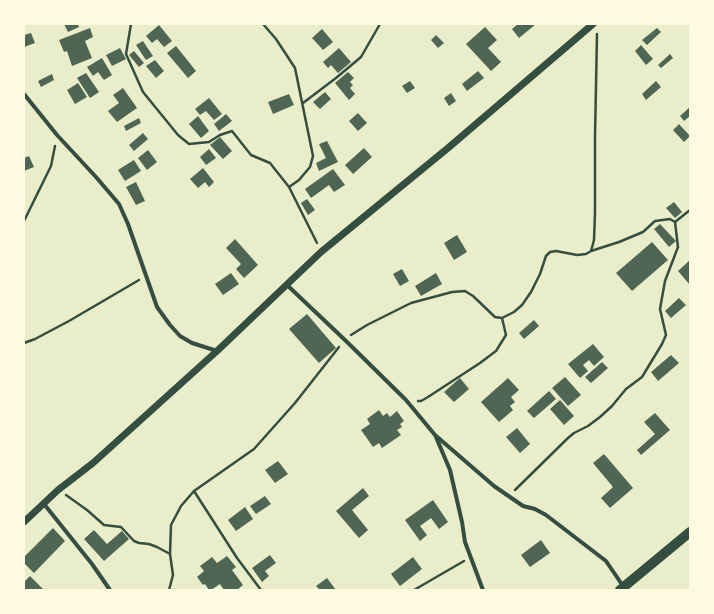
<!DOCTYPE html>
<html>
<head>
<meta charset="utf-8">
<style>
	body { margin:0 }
	#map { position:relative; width:714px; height:614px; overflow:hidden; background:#e9edc9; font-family:"Fira Sans Condensed",sans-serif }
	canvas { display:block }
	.frame { position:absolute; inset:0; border:25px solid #fefae0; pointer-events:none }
</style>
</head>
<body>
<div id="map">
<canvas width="714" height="614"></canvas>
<div class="frame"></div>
</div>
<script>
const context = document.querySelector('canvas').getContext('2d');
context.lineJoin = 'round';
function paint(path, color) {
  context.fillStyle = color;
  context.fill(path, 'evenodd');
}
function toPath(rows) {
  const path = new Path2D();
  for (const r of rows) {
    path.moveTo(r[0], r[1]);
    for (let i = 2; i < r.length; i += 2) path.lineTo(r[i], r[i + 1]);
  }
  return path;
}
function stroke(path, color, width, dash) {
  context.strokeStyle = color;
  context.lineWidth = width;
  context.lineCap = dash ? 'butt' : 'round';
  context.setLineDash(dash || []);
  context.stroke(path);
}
paint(toPath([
	[64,24,78,24,79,27,68,32],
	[518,24,536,24,519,38,512,29],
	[159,25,172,41,164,47,157,39,152,43,146,36],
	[485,27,497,40,488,48,501,62,491,71,466,44],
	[90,28,93,37,85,41,92,58,72,66,67,51,64,52,59,40],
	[657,28,661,32,647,45,642,40],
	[322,29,333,42,323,50,312,38],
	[31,33,35,43,24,47,24,35],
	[436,35,444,43,438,48,431,40],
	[143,41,153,56,146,60,136,45],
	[641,45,653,59,646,65,635,51],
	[176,46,196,71,188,78,167,53],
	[120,48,126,59,112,66,106,55],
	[339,48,351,62,338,73,331,65,328,68,323,62],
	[134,51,144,63,139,67,129,55],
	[670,54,673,58,661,68,658,65],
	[102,58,112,75,104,80,98,72,93,76,87,67],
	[155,60,164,71,156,78,146,66],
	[478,71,484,78,467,91,462,84],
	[348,72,354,78,350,82,353,85,350,88,355,94,349,100,335,83],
	[86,73,99,92,90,98,77,78],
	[52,74,54,80,41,87,38,81],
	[410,81,415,88,407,93,402,86],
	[656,81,661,87,646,100,642,94],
	[78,83,87,97,75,104,67,90],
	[123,88,137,108,117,122,108,111,119,103,113,95],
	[325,92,331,99,320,109,313,102],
	[451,93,456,101,449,106,444,98],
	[289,94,294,105,273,114,268,102],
	[209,98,222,114,214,120,206,111,200,115,195,109],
	[690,107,690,116,684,121,680,116],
	[358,113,367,123,358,131,349,121],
	[226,114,232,121,219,131,214,124],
	[198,116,209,131,201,138,189,124],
	[139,118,141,123,126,131,124,126],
	[679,124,690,136,684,142,673,130],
	[143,133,148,139,134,151,129,145],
	[220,137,232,151,223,159,210,145],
	[327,141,338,162,319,171,316,163,326,158,319,144],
	[364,148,372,157,353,174,345,165],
	[209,149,216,158,206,165,200,157],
	[148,150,157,162,147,170,138,158],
	[29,156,34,167,24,171,24,158],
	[134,160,141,171,125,181,118,170],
	[203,168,214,182,209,187,205,182,198,188,190,179],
	[333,169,345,185,334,192,329,185,311,198,305,189],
	[136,182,145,201,136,205,126,187],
	[307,199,315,210,308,215,301,203],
	[674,202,682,212,675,218,666,208],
	[660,224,676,241,669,247,654,229],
	[457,235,467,252,454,260,444,243],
	[235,239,258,265,244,278,236,269,241,264,226,248],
	[652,242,668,260,632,291,616,273],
	[690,260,690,285,678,271],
	[402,269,409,281,400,286,393,274],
	[231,273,239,284,223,295,215,284],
	[436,273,442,284,421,296,415,286],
	[679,298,686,305,671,318,665,311],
	[307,314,336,348,319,363,289,329],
	[534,320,539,326,524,339,519,333],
	[593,344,604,357,594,366,589,360,583,365,588,371,580,378,568,364],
	[671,355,679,363,658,381,651,372],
	[602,362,608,368,591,383,585,377],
	[565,377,581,395,568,406,552,388],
	[460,378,469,389,454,402,444,392],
	[508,378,519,390,511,397,515,402,510,406,513,410,499,422,481,402],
	[549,391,556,399,534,418,527,411],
	[560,400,574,416,564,425,550,409],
	[379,410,383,416,387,413,390,417,397,411,404,421,400,424,402,427,397,430,401,435,382,448,379,443,373,447,361,430,370,424,367,419],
	[655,413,670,430,641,455,637,450,655,434,644,422],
	[517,428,530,444,520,453,506,437],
	[604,454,633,488,610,508,601,498,613,487,593,463],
	[278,461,288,474,275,483,265,470],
	[363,488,369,496,352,510,368,530,359,538,336,511],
	[265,496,271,504,256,514,250,506],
	[433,500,448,522,439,529,431,518,420,526,427,535,420,541,405,520],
	[245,507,253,519,236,531,228,520],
	[53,528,65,541,34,573,24,563,24,557],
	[94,530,107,544,122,531,129,539,104,561,84,539],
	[541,540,550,553,530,567,521,555],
	[270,555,276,563,265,571,269,576,262,582,252,568],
	[227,556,236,567,232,570,243,585,237,590,224,590,220,584,211,590,209,590,205,584,203,585,197,577,204,571,200,566,212,557,217,563],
	[413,557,422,569,400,586,391,574],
	[30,576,44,590,24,590,24,582],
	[327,578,336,590,320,590,316,586]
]), '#4f6655');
stroke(toPath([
	[131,24,126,54,143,92,178,135,189,144,209,142,220,135,232,131,251,155,270,163,289,187,317,243],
	[263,24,276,39,295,68,313,156,310,167,299,180,289,187],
	[303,103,336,78,361,57,380,24],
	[24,221,51,166,55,146],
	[591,251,619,242,643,232,655,221,670,219,675,222,690,210],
	[351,335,367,325,411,303,452,292,465,291,473,296,495,317,502,318,514,312,522,305,531,292,540,274,546,256,550,252,556,251,577,255,586,254,591,251,594,240,595,213,595,137,597,34],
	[24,343,35,339,69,321,139,280],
	[418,401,421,401,428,397,480,363,496,351,506,335,502,318],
	[515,490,568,438,574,433,588,426,600,417,612,406,626,389,642,377,662,344,666,335,660,309,665,281,678,247,675,222],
	[194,491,237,558,261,590],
	[66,495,87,510,104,525,121,527,134,541,139,543,149,544,157,547,170,554],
	[169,590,173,575,170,554,171,525,181,506,194,491,254,449,295,403,339,347],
	[414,590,464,561]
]), '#344e41', 2.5);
stroke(toPath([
	[24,94,57,135,96,177,119,204,128,224,157,307,170,325,180,336,192,343,217,351],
	[287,285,345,340,406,400,435,435,494,486,523,506,535,509,546,515,606,561,623,586],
	[436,437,450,470,462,522,465,542,483,590],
	[44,504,92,564,110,590]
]), '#344e41', 4);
stroke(toPath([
	[24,522,58,490,93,463,217,351,321,252,448,148,593,24]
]), '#344e41', 7);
stroke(toPath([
	[620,590,690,532]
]), '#344e41', 10);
</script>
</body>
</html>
